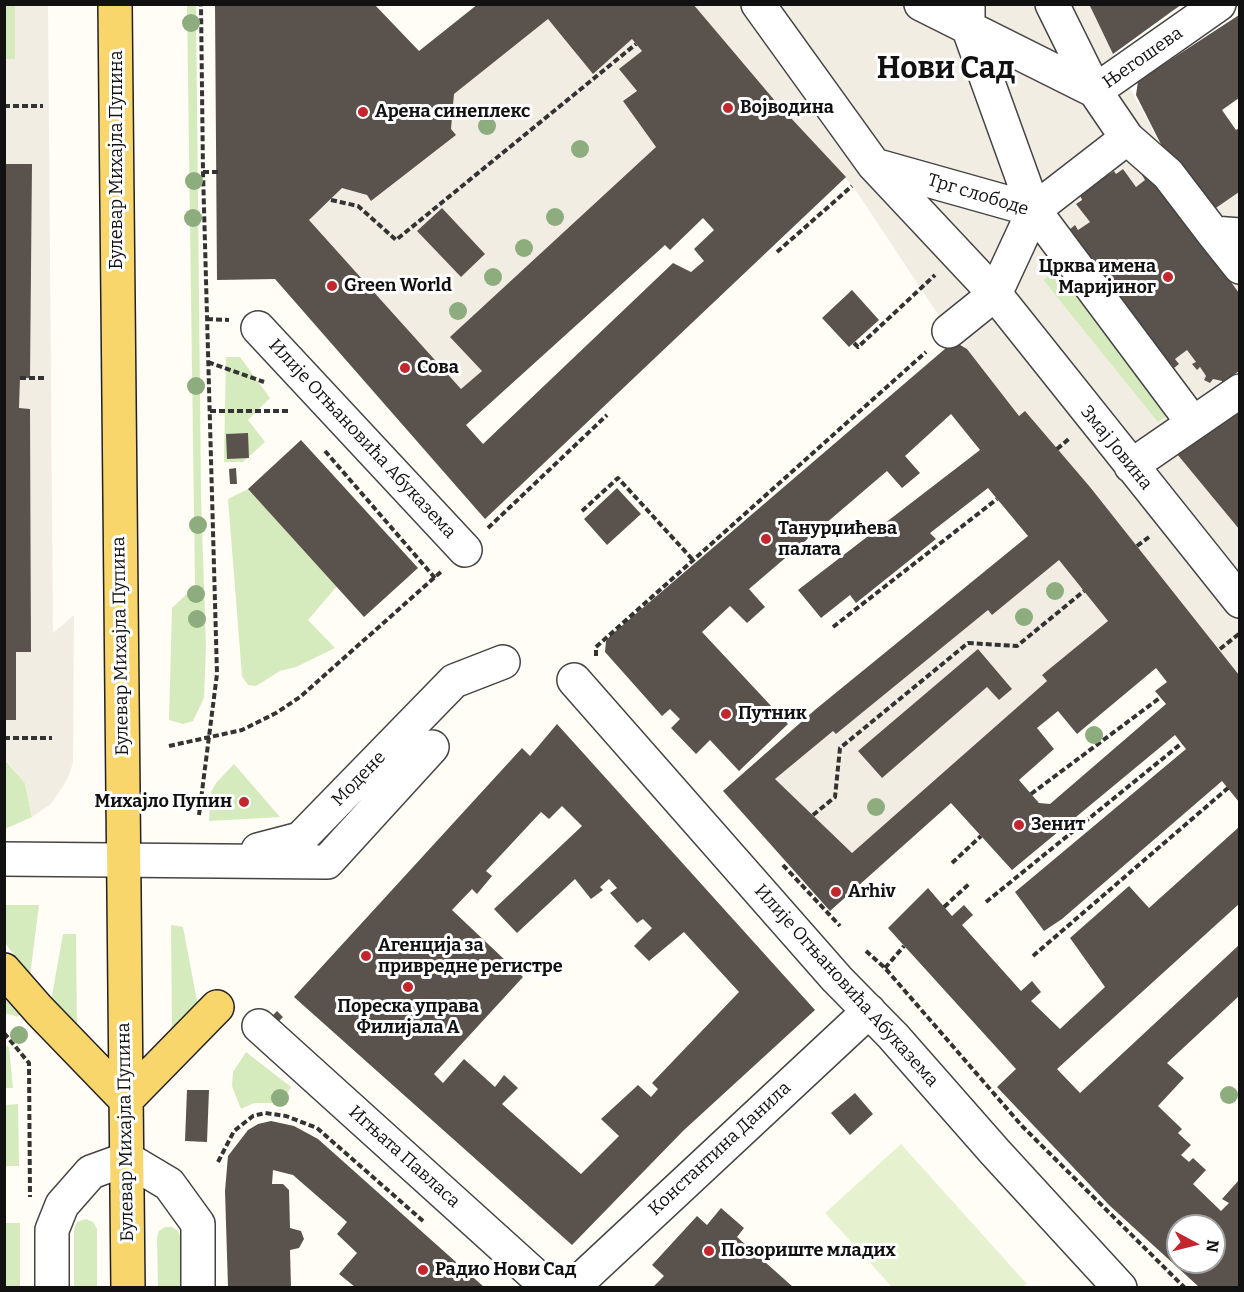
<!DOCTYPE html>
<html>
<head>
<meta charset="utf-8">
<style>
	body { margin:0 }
	#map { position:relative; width:1244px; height:1292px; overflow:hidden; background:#fffdf5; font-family:Bitter,serif }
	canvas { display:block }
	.frame { position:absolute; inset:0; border:6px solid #111; pointer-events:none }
	.north { position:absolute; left:1166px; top:1214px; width:60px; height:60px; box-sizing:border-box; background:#fff; border:2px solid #a0a0a0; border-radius:50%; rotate:97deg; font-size:16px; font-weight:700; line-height:24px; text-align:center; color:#111 }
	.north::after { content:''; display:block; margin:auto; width:21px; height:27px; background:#c4262e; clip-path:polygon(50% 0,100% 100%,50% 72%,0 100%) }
</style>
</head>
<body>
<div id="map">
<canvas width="1244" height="1292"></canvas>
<div class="frame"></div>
<div class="north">N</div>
</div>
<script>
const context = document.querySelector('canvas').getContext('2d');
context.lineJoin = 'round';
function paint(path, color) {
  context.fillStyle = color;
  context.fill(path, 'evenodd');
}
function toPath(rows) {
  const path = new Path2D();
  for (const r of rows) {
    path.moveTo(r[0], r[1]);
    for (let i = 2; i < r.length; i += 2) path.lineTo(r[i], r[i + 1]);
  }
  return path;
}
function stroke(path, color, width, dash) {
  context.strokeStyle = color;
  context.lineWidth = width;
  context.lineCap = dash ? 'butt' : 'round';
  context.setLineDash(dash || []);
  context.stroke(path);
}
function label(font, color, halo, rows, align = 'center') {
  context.font = font + ' Bitter,serif';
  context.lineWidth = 6;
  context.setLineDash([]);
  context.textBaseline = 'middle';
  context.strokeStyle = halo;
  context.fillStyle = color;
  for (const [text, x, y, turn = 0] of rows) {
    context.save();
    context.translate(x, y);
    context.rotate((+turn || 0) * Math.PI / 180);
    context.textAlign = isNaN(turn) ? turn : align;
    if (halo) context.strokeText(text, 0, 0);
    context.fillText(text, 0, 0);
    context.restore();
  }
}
paint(toPath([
	[196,4,201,497,206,647,204,698,193,721,183,724,169,720,172,608,195,586,187,5],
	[5,5,15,5,15,59,5,59],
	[1059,267,1174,410,1158,423,1043,280],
	[226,357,240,357,270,398,248,420,265,442,243,462,224,462],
	[248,489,337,586,308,620,335,648,296,667,280,671,256,686,248,685,242,676,228,499],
	[4,759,25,783,32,817,5,829],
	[234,764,280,817,209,821,211,792,216,783],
	[5,905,39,905,30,976,5,943],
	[171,925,183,927,198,1006,172,1034],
	[63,934,76,934,77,1031,51,1001],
	[4,988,22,1011,18,1017,5,1013],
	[4,1045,9,1047,13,1088,5,1088],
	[246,1052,291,1087,282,1103,254,1103,241,1109,232,1086,233,1072],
	[18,1104,19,1166,5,1166,5,1105],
	[86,1219,93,1222,97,1229,97,1287,74,1287,74,1230,77,1222],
	[5,1223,20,1223,20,1287,5,1287],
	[165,1227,172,1227,178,1231,181,1238,181,1287,158,1287,157,1238,159,1231]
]), '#d5ebbd');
paint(toPath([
	[901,1144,1027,1284,1023,1287,892,1287,825,1213]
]), '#e6f2cf');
paint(toPath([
	[15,5,48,5,53,633,74,615,73,763,67,780,51,804,32,817,25,783,5,759,4,720,16,652,31,652,30,409,19,408,20,378,30,377,32,164,5,164,5,59,15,59],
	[693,5,1089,5,1122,73,1174,170,1210,212,1239,192,1239,293,1231,282,1236,278,1146,172,1142,175,1145,180,1136,187,1123,169,1116,174,1114,171,1110,174,1105,167,1077,203,1090,222,1078,230,1075,225,1069,230,1167,367,1171,364,1174,368,1179,364,1175,359,1187,350,1196,362,1193,364,1197,370,1200,367,1206,376,1204,380,1210,383,1213,379,1229,385,1229,378,1239,371,1239,403,1177,454,1239,529,1239,675,1090,487,1026,412,1019,416,967,349,949,331,853,186,776,102],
	[1058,267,1174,410,1158,422,1043,280],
	[548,19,593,74,632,39,642,51,620,69,637,91,623,101,656,147,451,337,482,371,461,389,309,220,342,188,367,195,372,201,455,136,451,129,454,94],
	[442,208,485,254,461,277,418,231],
	[1059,560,1108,621,1042,675,1047,681,852,853,775,779,833,731,836,734,988,610,992,615],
	[978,650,1012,689,999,700,987,687,881,778,859,752]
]), '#f1ede2');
paint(toPath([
	[374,4,419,51,478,4,693,4,776,102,846,177,485,519,275,279,217,280,215,5],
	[548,19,593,74,632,39,642,51,619,69,637,91,623,101,656,147,450,337,482,371,461,389,309,220,342,188,367,195,371,201,456,135,451,129,454,94],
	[703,218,714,230,694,249,704,261,691,272,673,263,483,444,466,425,665,245,670,250],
	[1089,4,1182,4,1113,54],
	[1239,15,1239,98,1222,110,1236,130,1239,128,1239,192,1210,212,1174,170,1136,95,1138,81],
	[4,164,32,164,30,378,20,378,19,408,30,409,31,652,16,652,16,720,4,720],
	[1105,167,1110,174,1114,171,1116,174,1123,169,1136,187,1145,180,1142,175,1146,172,1236,278,1231,282,1239,293,1239,371,1229,378,1230,385,1222,385,1222,381,1213,379,1210,383,1204,380,1206,376,1200,367,1197,370,1192,364,1196,362,1187,350,1175,359,1179,364,1174,368,1171,364,1168,367,1069,230,1075,225,1078,230,1090,222,1076,204,1082,200,1077,188],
	[442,208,485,254,461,277,417,231],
	[852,290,879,320,849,347,822,318],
	[957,343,967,349,1019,416,1025,411,1090,487,1239,675,1239,802,1222,781,1062,919,1044,931,1015,892,1186,749,1175,735,1012,870,951,803,830,911,723,791,816,709,1028,536,988,488,930,533,936,539,856,603,850,595,821,618,798,590,980,450,951,414,905,456,920,473,902,488,887,471,749,589,765,607,747,623,730,606,702,632,788,724,739,771,710,740,696,754,671,728,680,719,670,709,662,716,605,652,606,641,610,636,946,348],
	[1059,560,1108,621,1042,675,1047,681,852,853,775,779,833,731,836,734,988,610,992,615],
	[1156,668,1167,682,1155,691,1166,704,1050,804,1039,803,1019,780,1054,749,1037,728,1058,711,1077,734],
	[1239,403,1239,529,1177,454],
	[248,433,249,458,227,459,226,434],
	[301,440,418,568,364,617,248,489],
	[236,468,237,484,230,484,229,469],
	[617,488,641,514,607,545,584,519],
	[978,649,1012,689,999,700,987,687,882,778,858,751],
	[557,724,815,1010,683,1131,572,1245,294,997,522,748,530,756],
	[562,806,582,826,494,909,517,933,575,879,591,899,603,890,600,887,609,879,617,888,610,893,637,923,643,919,652,928,634,946,649,961,684,932,739,992,652,1083,658,1089,651,1097,638,1085,601,1119,619,1136,581,1174,502,1104,518,1088,504,1075,495,1087,464,1059,443,1083,434,1074,523,977,452,910,472,889,477,894,492,876,486,871,541,812,549,819],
	[1239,827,1239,904,1057,1069,1080,1093,1239,945,1239,996,1167,1063,1184,1078,1158,1106,1182,1129,1178,1133,1191,1145,1181,1155,1189,1162,1193,1158,1206,1170,1193,1184,1221,1211,1229,1203,1222,1199,1239,1180,1239,1287,1199,1287,1109,1205,997,1087,1016,1069,888,928,928,888,952,916,964,905,973,915,962,925,1021,991,1032,981,1041,992,1031,1001,1060,1029,1105,987,1070,938,1129,886,1149,908],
	[1178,1226,1214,1226,1214,1262,1178,1262],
	[277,1011,283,1017,277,1023,271,1017],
	[187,1090,209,1090,207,1142,185,1141],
	[855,1093,873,1114,850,1135,831,1113],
	[271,1121,294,1126,318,1139,484,1287,355,1287,339,1274,357,1253,337,1234,347,1222,293,1175,273,1170,272,1184,283,1184,289,1190,290,1228,301,1231,304,1239,299,1248,290,1250,291,1287,228,1287,225,1191,228,1156,248,1130,258,1124],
	[721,1208,744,1228,737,1237,793,1287,653,1287,664,1276,652,1265,697,1216,707,1225]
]), '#5a524d');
const minor = toPath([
	[758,4,874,165,995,294,1240,601],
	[921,4,1095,91,1219,4],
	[968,4,968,27,1034,210,1193,423],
	[1052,4,1095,91,1127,138,1168,174,1213,233,1240,235],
	[874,165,1034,210],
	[1213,233,1240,267],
	[258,328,465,550],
	[949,331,995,294,1034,210,1127,138],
	[1131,466,1240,391],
	[574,680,837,979,893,1036,995,1152,1120,1288],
	[258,850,300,839,454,681,503,662],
	[4,859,327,862,432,747],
	[259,1026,549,1288],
	[52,1288,52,1230,62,1205,91,1172,127,1159,169,1184,198,1224,198,1288],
	[572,1288,869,1011]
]);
const major = toPath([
	[115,4,128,1288],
	[4,970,39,1010,126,1100],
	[126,1100,217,1007]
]);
stroke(minor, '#444', 36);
stroke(major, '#222', 36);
stroke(toPath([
	[4,106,43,106],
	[203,172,218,172],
	[331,200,358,206,396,240,636,44],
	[777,252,852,186],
	[207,319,229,320],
	[854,343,858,347,935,275],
	[208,362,264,382],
	[20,378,46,378],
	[210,411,291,411],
	[1057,449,1070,438],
	[325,451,435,578],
	[582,511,618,478,693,560],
	[488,528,607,415],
	[1137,546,1149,537],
	[833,627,997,499],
	[1220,649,1240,633],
	[596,656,596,647,926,352],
	[4,738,52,738],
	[169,746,242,730,276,713,300,697,443,570],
	[1031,794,1161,697],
	[199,815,217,674,203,172,201,4],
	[813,815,835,797,840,748,968,643,1017,646,1084,591],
	[952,863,981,836],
	[783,865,840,926],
	[986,902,1182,743],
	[944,907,970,883],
	[866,951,885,968,1022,1126,1185,1288],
	[1033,956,1228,788],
	[885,968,904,946],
	[4,1033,29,1063,30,1197],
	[218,1162,234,1131,253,1116,265,1113,286,1116,317,1128,423,1221]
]), '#333', 4, [6, 3]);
stroke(minor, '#fff', 33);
stroke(major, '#f9d66b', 33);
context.fillStyle = '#8dad7f';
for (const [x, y] of [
	[191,23],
	[487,126],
	[580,149],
	[194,181],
	[555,217],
	[193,218],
	[524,248],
	[493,277],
	[458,311],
	[196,386],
	[198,525],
	[1055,591],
	[196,594],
	[1024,617],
	[197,619],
	[1094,735],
	[876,807],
	[19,1035],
	[1229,1095],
	[280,1098]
]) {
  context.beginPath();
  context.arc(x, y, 9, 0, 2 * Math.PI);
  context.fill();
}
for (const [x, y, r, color] of [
	[728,108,6,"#c4262e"],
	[363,112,6,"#c4262e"],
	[1168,277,6,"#c4262e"],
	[332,286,6,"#c4262e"],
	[405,368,6,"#c4262e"],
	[766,539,6,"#c4262e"],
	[726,714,6,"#c4262e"],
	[244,802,6,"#c4262e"],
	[1019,825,6,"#c4262e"],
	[836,892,6,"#c4262e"],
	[366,956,6,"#c4262e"],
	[408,987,6,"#c4262e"],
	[709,1251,6,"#c4262e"],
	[423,1270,6,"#c4262e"]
]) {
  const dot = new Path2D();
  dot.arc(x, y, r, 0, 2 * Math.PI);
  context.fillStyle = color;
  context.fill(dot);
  stroke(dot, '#fff', 2);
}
label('18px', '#111', '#fff', [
	["Његошева",1143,58,-35],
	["Булевар Михајла Пупина",117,160,-90],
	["Трг слободе",978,195,17],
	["Илије Огњановића Абуказема",362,439,47],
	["Змај Јовина",1116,448,51],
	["Булевар Михајла Пупина",121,646,-91],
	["Модене",359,779,-46],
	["Илије Огњановића Абуказема",846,986,48],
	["Булевар Михајла Пупина",126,1132,-91],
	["Константина Данила",720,1149,-43],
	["Игњата Павласа",404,1157,42]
]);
label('bold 18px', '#111', '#fff', [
	["Војводина",740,108],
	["Арена синеплекс",375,112],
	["Црква имена",1156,267,"right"],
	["Маријиног",1156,288,"right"],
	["Green World",344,286],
	["Сова",417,368],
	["Танурџићева",778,529],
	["палата",778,550],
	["Путник",738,714],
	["Михајло Пупин",232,802,"right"],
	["Зенит",1031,825],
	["Arhiv",848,892],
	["Агенција за",378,946],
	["привредне регистре",378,967],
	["Пореска управа",408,1007,"center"],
	["Филијала А",408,1028,"center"],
	["Позориште младих",721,1251],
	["Радио Нови Сад",435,1270]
], 'left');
label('bold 30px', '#111', '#fff', [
	["Нови Сад",946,70]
]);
</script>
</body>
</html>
